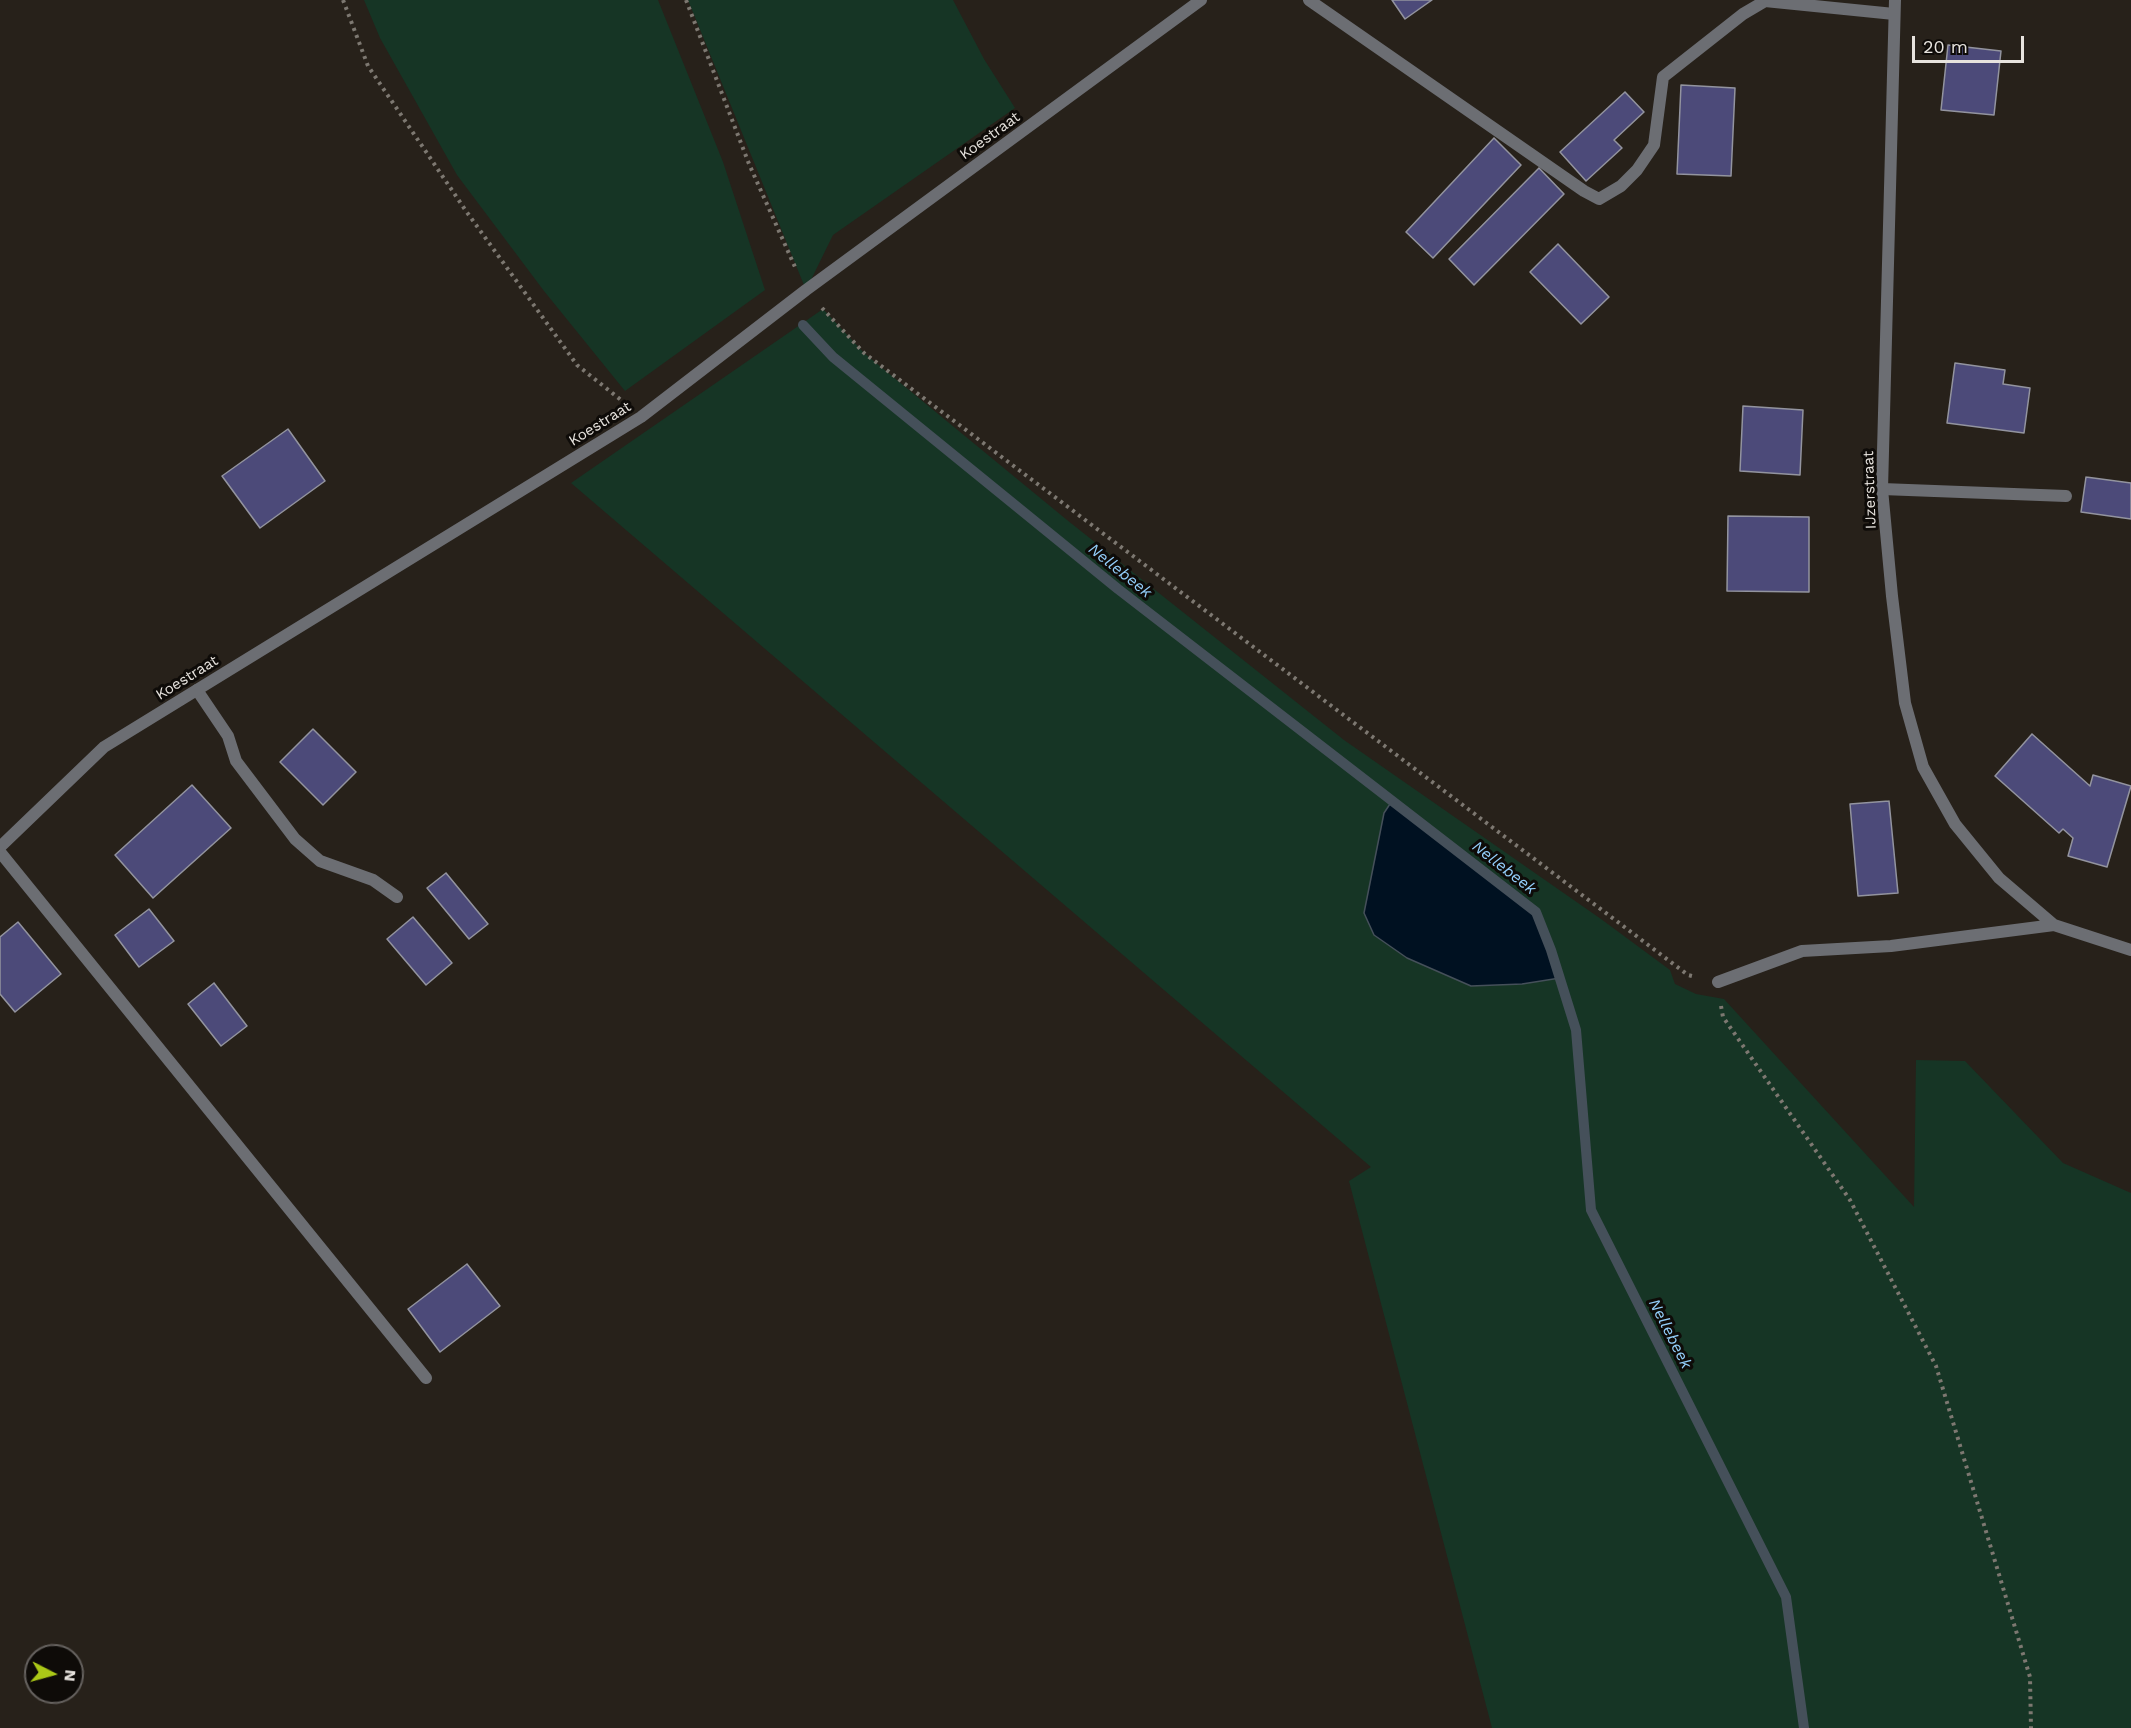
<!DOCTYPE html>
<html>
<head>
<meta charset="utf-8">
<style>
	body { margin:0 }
	#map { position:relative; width:2131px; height:1728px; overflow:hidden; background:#27211a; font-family:"Work Sans",sans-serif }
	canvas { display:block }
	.north { position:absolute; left:24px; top:1644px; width:60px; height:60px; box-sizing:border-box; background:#0e0b08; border:2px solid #65615e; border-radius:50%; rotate:96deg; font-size:16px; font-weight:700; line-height:24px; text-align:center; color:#e7e3de }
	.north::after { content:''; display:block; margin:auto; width:21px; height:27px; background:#aac717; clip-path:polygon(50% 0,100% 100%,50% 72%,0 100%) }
	.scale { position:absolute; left:1912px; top:36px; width:112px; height:27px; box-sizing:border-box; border:3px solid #e7e3de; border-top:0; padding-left:8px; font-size:18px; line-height:21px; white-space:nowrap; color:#e7e3de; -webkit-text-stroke:4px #0e0b08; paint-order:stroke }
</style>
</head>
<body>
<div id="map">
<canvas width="2131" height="1728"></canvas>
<div class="north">N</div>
<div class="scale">20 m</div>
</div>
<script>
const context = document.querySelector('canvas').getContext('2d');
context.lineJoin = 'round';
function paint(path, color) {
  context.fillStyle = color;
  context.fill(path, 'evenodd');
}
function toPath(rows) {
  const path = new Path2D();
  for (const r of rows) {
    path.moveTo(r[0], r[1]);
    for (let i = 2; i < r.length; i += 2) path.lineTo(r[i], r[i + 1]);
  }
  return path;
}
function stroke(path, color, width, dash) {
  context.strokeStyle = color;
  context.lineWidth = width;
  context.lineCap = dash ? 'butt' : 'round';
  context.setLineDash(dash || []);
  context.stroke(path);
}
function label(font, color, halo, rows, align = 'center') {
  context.font = font + ' "Work Sans",sans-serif';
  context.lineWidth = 6;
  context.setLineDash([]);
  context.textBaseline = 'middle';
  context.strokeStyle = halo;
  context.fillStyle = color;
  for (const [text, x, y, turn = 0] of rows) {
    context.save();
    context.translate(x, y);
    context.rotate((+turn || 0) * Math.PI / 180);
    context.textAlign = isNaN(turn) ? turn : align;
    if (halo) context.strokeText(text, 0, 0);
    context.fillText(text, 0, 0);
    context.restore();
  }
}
paint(toPath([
	[364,0,658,0,723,162,765,290,625,391,544,291,457,175,380,38],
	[688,0,953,0,984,59,1015,108,833,235,806,290],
	[823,309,864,353,1067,520,1344,740,1601,919,1670,970,1675,984,1696,994,1724,999,1914,1207,1916,1060,1965,1061,2063,1163,2131,1193,2131,1728,1492,1728,1349,1181,1371,1167,571,483]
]), '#163525');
const water = toPath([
	[1392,801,1536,912,1560,978,1522,984,1471,986,1407,958,1374,935,1364,913,1384,813,1392,801]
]);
paint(water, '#001121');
stroke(water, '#45505a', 1.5);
stroke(toPath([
	[803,325,833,357,1118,589,1536,912,1551,950,1576,1030,1591,1210,1786,1597,1804,1728]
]), '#45505a', 10);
const building = toPath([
	[1392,0,1432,0,1405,19,1392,0],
	[1948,45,2001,51,1994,115,1941,110,1948,45],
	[1681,85,1735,88,1731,176,1677,174,1681,85],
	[1625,92,1644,112,1614,140,1622,148,1586,181,1560,152,1625,92],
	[1494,138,1521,165,1433,258,1406,232,1494,138],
	[1539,168,1564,194,1474,285,1449,259,1539,168],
	[1558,244,1609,297,1581,324,1530,272,1558,244],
	[1955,363,2005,370,2003,384,2030,388,2024,433,1947,423,1955,363],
	[1743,406,1803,410,1800,475,1740,471,1743,406],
	[288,429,325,481,260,528,222,476,288,429],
	[2086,477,2131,483,2131,519,2081,512,2086,477],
	[1728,516,1809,517,1809,592,1727,591,1728,516],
	[313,729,356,772,323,805,280,762,313,729],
	[2032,734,2090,786,2093,775,2131,786,2107,867,2068,856,2073,838,2063,829,2059,833,1995,776,2032,734],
	[192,785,231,828,153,898,115,855,192,785],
	[1889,801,1898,893,1858,896,1850,804,1889,801],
	[446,873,488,924,469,939,427,888,446,873],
	[149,909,174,941,139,967,115,935,149,909],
	[413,917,452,963,426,985,387,939,413,917],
	[18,922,61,974,15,1012,0,994,0,937,18,922],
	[214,983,247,1026,221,1046,188,1004,214,983],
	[467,1264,500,1306,440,1352,408,1309,467,1264]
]);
paint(building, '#4c4a79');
stroke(building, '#93949f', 1.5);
stroke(toPath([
	[343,0,368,66,466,211,577,365,621,400],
	[686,0,749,164,795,267],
	[822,308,864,353,1688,975,1696,977],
	[1721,1006,1723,1017,1850,1200,1936,1366,2030,1677,2031,1728]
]), '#7d7871', 4, [3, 4.5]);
stroke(toPath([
	[1309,0,1584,191,1599,199,1621,186,1637,170,1654,145,1663,77,1743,14,1765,1,1894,14],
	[1882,489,2066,496],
	[197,690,228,736,236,761,295,839,320,861,373,880,397,897],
	[0,852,426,1378]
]), '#6c6e73', 12);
stroke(toPath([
	[1895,0,1882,489,1892,596,1905,703,1923,767,1955,824,1999,878,2054,925,2131,950],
	[0,847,104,747,641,417,806,290,1201,0],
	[1718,982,1802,951,1891,946,2054,925]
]), '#6c6e73', 12);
label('15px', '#e7e3de', '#0e0b08', [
	["Koestraat",990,136,-36],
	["Koestraat",600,424,-32],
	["IJzerstraat",1870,490,-92],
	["Koestraat",187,678,-32]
]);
label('italic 16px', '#93cefa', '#0e0b08', [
	["Nellebeek",1120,571,39],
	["Nellebeek",1504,868,38],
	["Nellebeek",1670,1334,63]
]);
</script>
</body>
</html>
